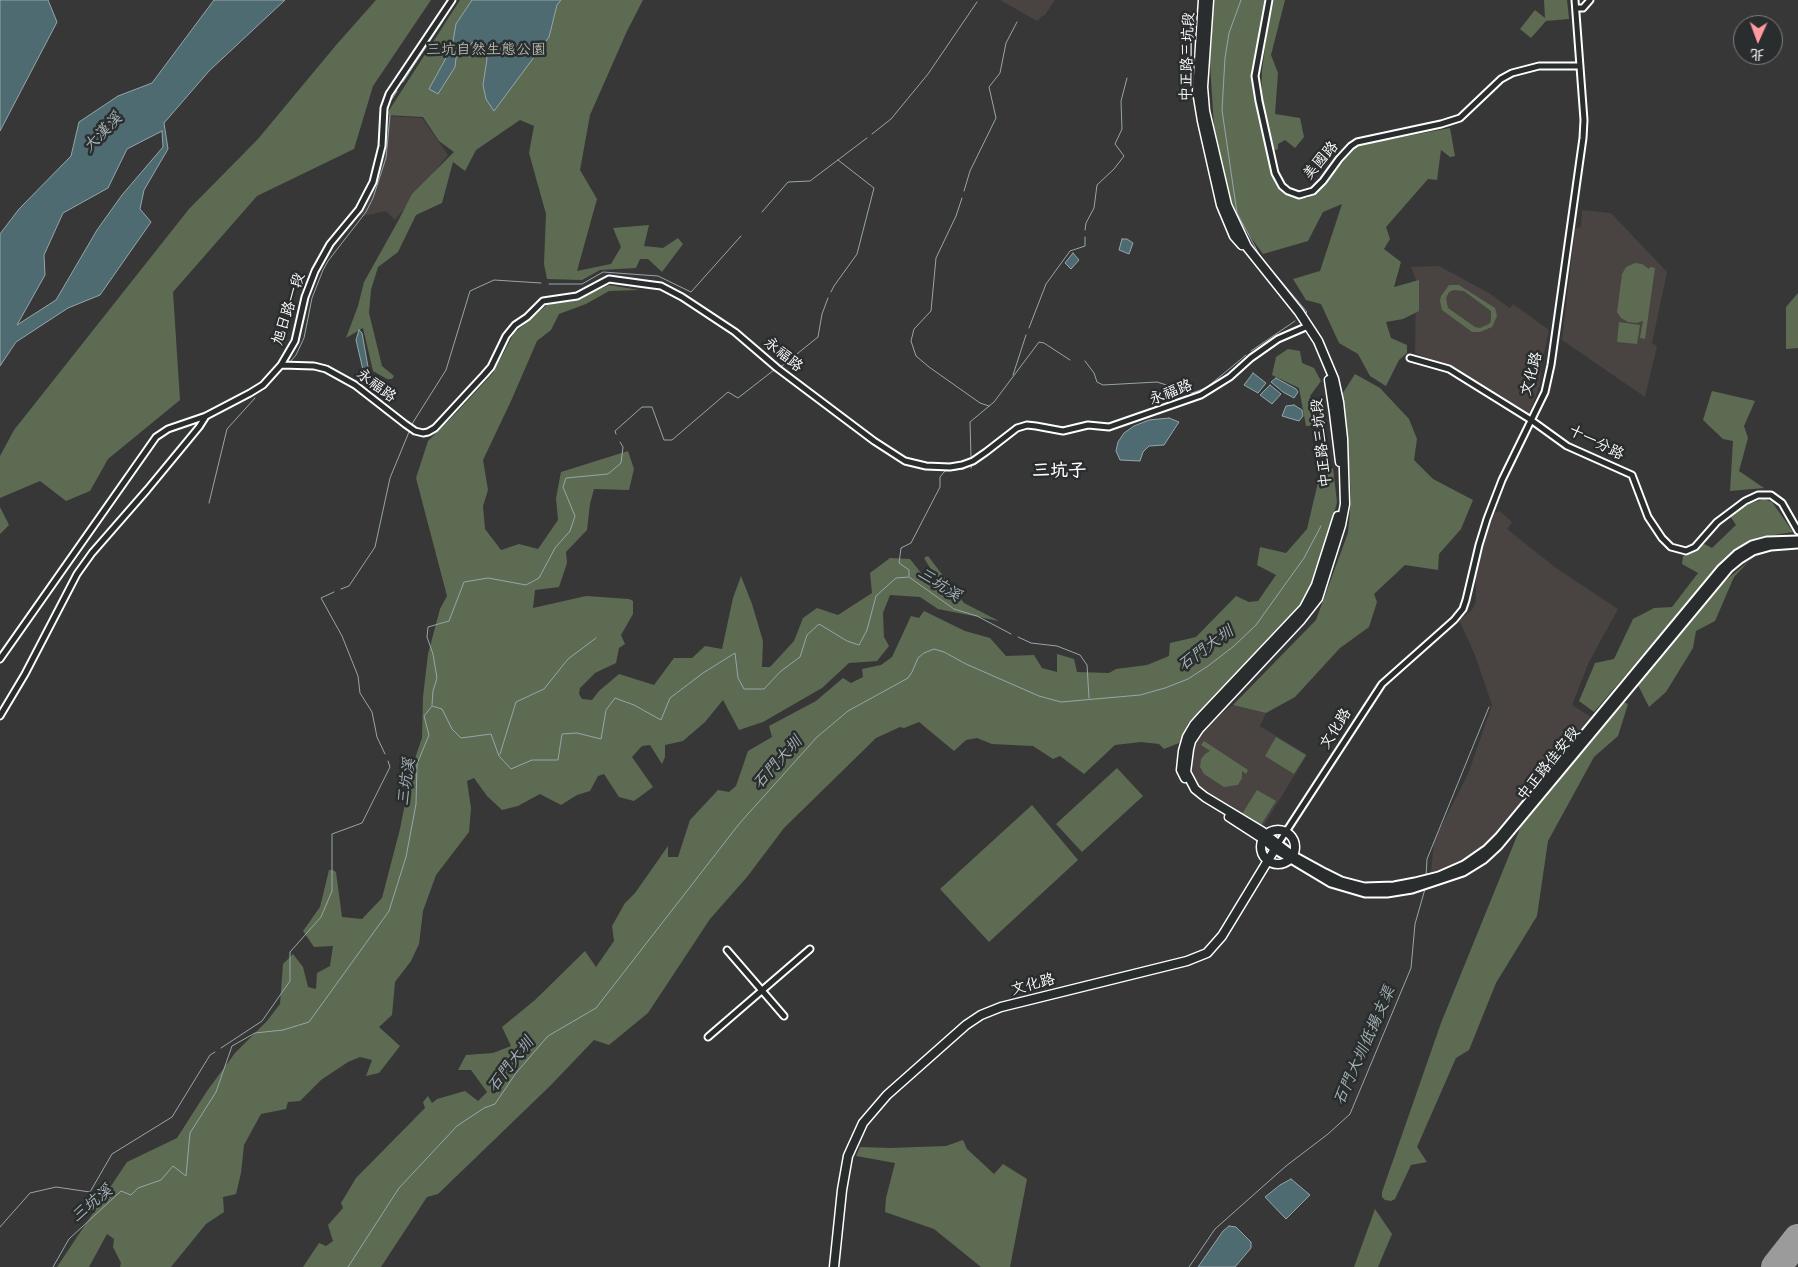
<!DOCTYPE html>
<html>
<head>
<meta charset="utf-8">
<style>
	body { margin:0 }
	#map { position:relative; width:1798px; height:1267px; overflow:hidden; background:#383737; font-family:"Balsamiq Sans","LXGW WenKai TC",sans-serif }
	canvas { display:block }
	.north { position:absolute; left:1733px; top:15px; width:50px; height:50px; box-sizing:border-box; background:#2a2d2e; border:1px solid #7f8182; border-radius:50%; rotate:182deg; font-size:14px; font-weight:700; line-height:20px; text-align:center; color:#fff }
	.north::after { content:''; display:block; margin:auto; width:18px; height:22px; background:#ff9aa2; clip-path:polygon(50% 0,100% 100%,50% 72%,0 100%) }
</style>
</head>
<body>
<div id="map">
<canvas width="1798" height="1267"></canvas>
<div class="north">北</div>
</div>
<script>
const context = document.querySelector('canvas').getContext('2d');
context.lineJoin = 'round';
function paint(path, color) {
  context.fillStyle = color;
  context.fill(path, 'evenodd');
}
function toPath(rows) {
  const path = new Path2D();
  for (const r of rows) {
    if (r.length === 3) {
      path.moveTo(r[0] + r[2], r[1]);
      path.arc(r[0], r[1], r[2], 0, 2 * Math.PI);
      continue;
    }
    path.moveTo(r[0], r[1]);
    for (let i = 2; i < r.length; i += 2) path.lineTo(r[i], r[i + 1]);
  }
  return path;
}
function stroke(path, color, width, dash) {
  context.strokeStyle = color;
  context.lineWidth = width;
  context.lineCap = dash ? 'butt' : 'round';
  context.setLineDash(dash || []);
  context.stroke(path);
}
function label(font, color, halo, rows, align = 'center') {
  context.font = font + ' "Balsamiq Sans","LXGW WenKai TC",sans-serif';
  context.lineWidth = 5;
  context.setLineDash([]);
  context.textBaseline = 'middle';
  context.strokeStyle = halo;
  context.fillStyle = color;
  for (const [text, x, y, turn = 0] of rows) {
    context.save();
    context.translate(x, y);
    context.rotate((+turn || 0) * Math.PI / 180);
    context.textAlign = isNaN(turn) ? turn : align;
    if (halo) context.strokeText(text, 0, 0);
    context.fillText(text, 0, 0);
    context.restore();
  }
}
paint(toPath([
	[1000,0,1055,0,1045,15,1042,16,1037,21],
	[386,116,422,118,448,155,395,220,386,211,359,217,379,164],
	[1582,210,1611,213,1667,272,1652,343,1657,346,1645,397,1562,340,1575,229,1581,227],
	[1439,266,1489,293,1510,308,1513,304,1549,330,1541,368,1540,384,1529,414,1462,374,1415,353,1416,280,1411,267],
	[1500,511,1512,522,1507,529,1556,568,1618,609,1589,662,1572,705,1591,717,1494,838,1480,850,1464,861,1447,869,1431,873,1434,840,1468,774,1492,705,1475,655,1459,620,1472,610,1476,601,1476,572,1489,521,1493,513],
	[1233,705,1266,713,1260,726,1307,755,1262,828,1207,795,1198,786,1189,770,1192,745,1222,713]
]), '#494342');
paint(toPath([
	[376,0,431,0,373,86,354,149,257,196,173,292,180,400,108,459,90,491,66,501,40,481,0,498,0,456,14,430,189,209,258,139,337,44],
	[460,0,643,0,627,31,590,115,580,170,597,199,577,271,611,264,621,247,613,228,649,225,644,246,663,248,678,238,683,244,662,272,648,259,640,259,636,268,600,270,582,280,547,279,544,264,546,214,529,153,534,126,520,120,476,150,465,171,453,162,442,203,416,215,398,252,378,267,371,290,369,313,382,366,394,376,392,379,387,379,373,371,363,328,346,338,358,306,364,282,397,223,412,194,454,152,439,141,423,117,386,115],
	[1214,0,1269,0,1258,45,1257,103,1272,176,1281,190,1297,197,1308,198,1328,181,1355,146,1450,128,1455,156,1450,157,1441,150,1437,180,1428,179,1386,227,1390,239,1384,249,1401,262,1394,287,1419,280,1419,311,1403,319,1386,322,1391,338,1407,345,1407,353,1399,360,1386,386,1370,376,1358,354,1339,343,1321,304,1306,300,1293,279,1320,271,1342,204,1323,212,1308,241,1263,254,1234,214,1214,127,1210,63],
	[1274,0,1285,0,1271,55,1278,73,1275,114,1300,118,1304,137,1295,148,1285,140,1278,144,1278,149,1271,151,1261,103,1262,70,1268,25],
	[1544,0,1567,0,1569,19,1546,21,1531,38,1520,29,1535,10,1545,18],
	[1635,263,1642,264,1649,269,1650,267,1655,268,1645,339,1640,338,1643,321,1636,323,1628,322,1621,318,1617,312,1622,274,1626,267],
	[609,285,639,290,609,291,586,304,559,314,551,330,537,341,511,401,483,460,488,490,483,506,485,529,501,550,519,544,538,549,558,520,556,498,561,472,628,451,634,469,629,490,594,489,590,504,587,530,566,552,567,563,559,587,535,590,533,608,586,596,629,599,633,601,633,614,621,635,625,644,619,648,616,663,595,673,580,688,579,694,582,699,592,700,599,691,619,674,654,685,674,658,692,658,705,646,722,649,733,598,741,576,752,604,763,641,762,667,770,667,794,641,803,618,817,608,838,615,872,593,870,573,890,558,910,559,929,583,948,597,924,558,928,556,964,603,999,621,938,609,920,597,890,595,883,613,884,637,889,646,877,661,849,663,822,688,763,722,739,730,723,700,705,722,683,741,665,745,665,757,662,764,650,745,642,746,632,757,653,787,634,801,619,797,604,774,598,776,590,791,577,795,561,805,540,794,518,806,502,810,487,796,474,778,467,781,471,808,469,832,436,875,423,911,419,944,411,961,395,982,392,1015,379,1027,400,1046,379,1073,366,1076,372,1060,360,1057,348,1062,321,1080,300,1101,288,1102,286,1109,261,1114,244,1145,241,1173,236,1194,223,1197,224,1212,206,1224,171,1267,120,1267,121,1263,113,1247,114,1239,107,1234,89,1267,57,1267,127,1162,177,1138,207,1091,235,1053,267,1021,280,1004,283,964,293,954,303,967,308,987,316,989,317,973,330,966,333,946,314,947,303,931,320,907,329,870,333,870,336,872,342,917,362,919,382,898,400,829,413,764,422,738,423,697,428,654,440,609,447,596,416,478,428,441,456,413,493,373,514,333,547,305,576,300],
	[1449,285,1459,285,1495,308,1497,316,1492,327,1480,332,1472,332,1442,310,1440,301,1441,296],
	[1454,290,1464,291,1491,311,1491,321,1489,324,1480,328,1475,327,1448,308,1446,298,1449,292],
	[1798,293,1798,348,1786,349,1786,307],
	[1619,322,1640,325,1637,344,1617,342],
	[1288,349,1300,351,1302,363,1314,368,1321,381,1310,396,1322,425,1306,426,1299,388,1272,375,1276,357],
	[1355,374,1380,388,1409,419,1417,439,1414,460,1433,479,1473,500,1461,529,1439,554,1438,570,1405,565,1374,594,1377,602,1369,627,1340,648,1295,697,1266,713,1233,705,1316,620,1348,533,1351,499,1348,447,1341,396],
	[1712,391,1755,401,1744,426,1748,438,1739,471,1764,488,1730,491,1733,441,1723,439,1703,420],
	[1333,468,1337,502,1331,526,1319,570,1301,606,1272,638,1188,723,1179,743,1164,749,1159,744,1141,742,1115,745,1084,774,1060,756,1053,759,1033,746,992,744,977,738,966,740,954,751,919,722,904,728,900,727,876,738,784,828,747,877,710,919,648,1013,609,1045,594,1040,550,1086,438,1194,427,1197,381,1267,303,1267,319,1243,326,1246,333,1241,328,1225,343,1208,341,1203,356,1178,425,1108,423,1102,428,1096,432,1103,437,1099,465,1091,478,1101,487,1092,471,1070,458,1070,466,1055,493,1053,511,1046,502,1027,535,1000,585,951,596,967,614,941,612,926,625,903,635,893,668,846,668,857,678,857,690,820,718,790,729,792,736,786,748,751,772,737,769,726,816,701,843,678,851,683,863,677,862,669,881,665,892,657,911,616,919,618,924,611,965,631,990,638,1006,656,1034,655,1042,668,1057,672,1057,654,1074,659,1077,672,1109,673,1116,669,1147,665,1169,656,1170,643,1196,637,1236,596,1249,602,1258,601,1276,575,1257,565,1260,547,1286,553,1307,529,1319,478],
	[1764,499,1772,502,1793,532,1761,537,1725,558,1594,712,1579,701,1595,663,1614,659,1633,619,1654,608,1672,607,1698,573,1682,564,1683,556,1704,544,1712,548,1736,525,1730,516,1748,504],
	[0,507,9,525,0,534],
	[1749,561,1734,577,1715,621,1696,631,1693,648,1666,692,1649,707,1638,685,1725,581],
	[1624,702,1628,704,1618,736,1594,757,1548,841,1537,916,1496,983,1469,1050,1456,1058,1417,1147,1427,1162,1411,1165,1395,1199,1391,1201,1385,1200,1382,1197,1382,1192,1441,1023,1521,826],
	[1276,737,1306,755,1294,774,1265,756],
	[1204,741,1248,770,1246,774,1242,771,1242,778,1238,785,1224,787,1204,774,1200,767,1201,759,1205,754,1210,751,1201,745],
	[1117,768,1143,796,1082,852,1056,824],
	[1257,790,1276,801,1261,825,1242,814],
	[1032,805,1078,860,989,942,940,889],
	[963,1140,967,1149,994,1174,1003,1164,1027,1179,1010,1267,981,1267,934,1229,885,1212,886,1198,895,1163,856,1156,860,1147,890,1148,946,1146],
	[1375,1209,1392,1234,1378,1267,1354,1267]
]), '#5d6b53');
const water = toPath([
	[0,0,48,0,57,22,0,131,0,0],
	[214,0,285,0,209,71,164,123,168,149,144,190,140,209,151,222,100,295,68,308,16,342,0,366,0,234,19,209,71,156,79,122,118,96,152,83,214,0],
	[162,131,163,147,122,195,97,230,56,300,17,325,45,275,44,255,63,213,108,188,127,149,162,131],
	[472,0,561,0,557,5,549,37,494,111,486,99,483,85,487,59,486,52,488,48,482,43,474,41,456,58,455,67,438,94,429,89,452,47,456,24,472,0],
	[1122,239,1127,239,1133,243,1129,254,1119,250,1122,239],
	[1073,253,1079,260,1071,269,1065,263,1073,253],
	[359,330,362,333,368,367,363,370,356,340,359,330],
	[1253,373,1266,383,1258,393,1244,385,1253,373],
	[1276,378,1296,389,1298,392,1294,398,1283,392,1271,382,1276,378],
	[1270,385,1281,394,1272,404,1260,395,1270,385],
	[1294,405,1302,410,1303,416,1299,421,1282,416,1286,406,1294,405],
	[1169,418,1179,422,1164,445,1149,446,1143,452,1140,461,1120,460,1116,451,1118,442,1124,433,1134,426,1149,420,1169,418],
	[1291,1179,1310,1195,1286,1219,1265,1197,1280,1185,1291,1179],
	[1229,1226,1236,1227,1251,1242,1251,1248,1235,1267,1198,1267,1223,1231,1229,1226]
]);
paint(water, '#4e6b72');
stroke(water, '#95a6aa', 1);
stroke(toPath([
	[1241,0,1229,33,1225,58,1222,110,1237,213,1260,256,1307,312,1305,314],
	[403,82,443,21],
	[392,99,397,91],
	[872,134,891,119,928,74,977,2],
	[964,191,970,171,996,118,989,87,1000,73,1006,43,1017,22],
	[962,198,956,216,936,258,931,311,914,329,911,341,916,356,929,367,980,403,989,406],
	[762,212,788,182,810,181,867,138],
	[1085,230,1086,223,1094,208,1097,185,1114,169,1124,156,1115,144,1122,129,1121,101,1127,78],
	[549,284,582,284,603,272,658,276,691,292,741,236],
	[831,292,834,286,857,254,874,188,838,160],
	[1029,328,1046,284,1070,251,1085,246,1085,237],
	[1251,351,1295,321],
	[1085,361,1094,373,1097,382,1103,385,1157,382,1192,393,1206,388,1246,355],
	[290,362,296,355,304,338,312,298,323,270,328,261,366,212,373,198,386,158,390,115],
	[778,365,782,366,818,337,822,314,828,298],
	[1013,375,1026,335],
	[412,424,446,370,470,291,494,280,541,283],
	[616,434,615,431,642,407,652,407,664,440,672,440,728,392,738,398,774,370],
	[971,457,970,422,994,402,1039,342,1044,343,1070,360],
	[971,468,972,465],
	[209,503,227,429,255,398],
	[909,576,909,570,899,563,901,548,911,543,940,487,940,477,945,471,964,469],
	[341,589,349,586,375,547,390,478,409,432],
	[334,592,321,598,342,636,358,676,360,693,372,712,377,737,385,754],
	[1018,637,1031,643,1057,646,1080,655,1087,665,1089,698],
	[432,705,433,691,437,678,433,654,427,637,428,627,449,621,464,582,488,578,526,585,539,578,555,548,570,531,575,516,563,487,566,478,608,474,621,463,623,447,620,442],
	[500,754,516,702,544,689,568,659,596,638],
	[1426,876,1427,859,1489,707],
	[221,1048,262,1021,290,981,290,952,321,917,332,891,332,834,362,823,390,767,388,761],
	[0,1227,30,1193,56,1187,90,1192,112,1154,172,1117,210,1055,215,1052],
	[53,1267,69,1239,121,1191,131,1195,138,1188,161,1180,173,1166,186,1176,190,1133,216,1092,232,1046,255,1033,283,1030,309,1022,389,911,406,857,416,804,417,764,429,735,424,716,432,706,442,709,452,729,461,738,491,734,499,756,511,769,532,760,558,760,562,734,577,733,601,739,606,710,615,698,634,705,661,720,670,698,703,673,735,653,738,678,744,689,764,689,781,671,800,657,807,635,819,624,847,641,859,645,867,630,876,596,896,578,909,577,954,609,977,616,1011,634],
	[348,1267,399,1188,457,1126,484,1108,495,1104,516,1073,548,1036,596,1008,739,824,817,737,848,711,908,678,912,672,918,658,924,653,934,649,944,652,966,664,1039,696,1061,702,1140,695,1165,688,1188,679,1208,666,1234,646,1256,625,1304,558,1321,526],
	[1189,1267,1215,1229,1286,1166,1328,1134,1350,1114,1411,968,1415,924,1425,889]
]), '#95a6aa', 1);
stroke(toPath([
	[1776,1267,1798,1239]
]), '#9c9b9b', 30);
const street = toPath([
	[1269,0,1255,76,1259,101,1275,173,1282,186,1288,191,1299,195,1313,191,1323,181,1339,159,1351,146,1357,142,1441,124,1460,118,1501,79,1512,73,1539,66,1580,66],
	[1576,8,1583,8,1590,0],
	[1410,358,1449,369,1531,420,1567,446,1632,475,1648,517,1662,538,1671,547,1686,551,1695,547,1717,522,1745,501,1758,495,1771,495,1782,503,1798,531],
	[281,365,314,366,326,369,355,385,405,424,415,431,423,433,428,432,435,428,484,375,491,367,506,336,515,325,527,317,543,301,577,296,609,279,653,285,661,286,682,297,735,332,777,368,874,441,905,461,926,466,950,467,962,465,973,461,986,452,1017,428,1027,425,1036,426,1063,431,1088,425,1109,427,1201,395,1230,377,1251,358,1278,339,1308,326],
	[0,659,156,437,168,429,206,416,250,393,263,385,281,365,295,341,305,297,315,271,330,244,359,209,373,182,382,146,384,108,389,94,452,0],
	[0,716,25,674,77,574,92,553,147,490,199,427,206,416],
	[1278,844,1382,684,1454,620,1463,609,1466,600,1479,545,1487,519,1502,480,1545,392,1551,365,1583,138,1584,120,1575,0],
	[727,950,784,1016],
	[708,1037,810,949]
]);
const secondary = toPath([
	[1278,844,1294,856,1325,873,1341,881,1364,887,1394,886,1415,882,1439,876,1464,865,1487,849,1499,837,1721,569,1737,554,1752,545,1767,541,1798,540],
	[1276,850,1331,883,1365,893,1387,893,1412,889,1463,872,1484,859,1498,846,1729,568,1740,559,1753,551,1771,546,1798,544]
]);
const primary = toPath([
	[1203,0,1197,91,1202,121,1221,205,1234,236,1242,245],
	[1329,380,1334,413,1340,462],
	[1185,778,1181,770,1183,751,1187,737,1194,725,1203,715,1304,608,1316,585,1338,516],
	[1229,817,1263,839,1276,850],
	[1278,847,17],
	[834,1267,842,1190,848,1156,863,1123,887,1095,966,1025,981,1015,1001,1007,1187,961,1207,953,1222,936,1278,844,1263,832,1205,797,1195,789,1186,772,1189,749,1191,741,1199,729,1300,621,1318,598,1341,525,1345,504,1343,439,1339,402,1334,379,1318,341,1299,312,1247,247,1227,205,1205,111,1203,87,1209,0]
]);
stroke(street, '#fff', 9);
stroke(secondary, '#fff', 11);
stroke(primary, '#fff', 11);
stroke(street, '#2a2d2e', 5);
stroke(secondary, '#2a2d2e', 7);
stroke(primary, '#2a2d2e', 8);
label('15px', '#aeb5a9', '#2a2d2e', [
	["三坑自然生態公園",486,50]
]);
label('15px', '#fff', '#2a2d2e', [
	["中正路三坑段",1188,57,-88],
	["美國路",1321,161,-49],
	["旭日路一段",289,309,-72],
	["永福路",783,355,39],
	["文化路",1532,374,-75],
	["永福路",376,386,37],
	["永福路",1171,393,-21],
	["中正路三坑段",1322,443,-96],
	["十一分路",1596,443,26],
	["文化路",1336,729,-58],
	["中正路佳安段",1549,764,-51],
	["文化路",1033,985,-15]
]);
label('italic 16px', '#a6b5b8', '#2a2d2e', [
	["大漢溪",103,133,-46],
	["三坑溪",939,585,33],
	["石門大圳",1206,649,-36],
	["石門大圳",778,763,-48],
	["三坑溪",407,782,-82],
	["石門大圳低揚支渠",1365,1046,-66],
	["石門大圳",511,1065,-52],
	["三坑溪",92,1204,-40]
]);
label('bold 18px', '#fff', '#2a2d2e', [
	["三坑子",1059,471]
]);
</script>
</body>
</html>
